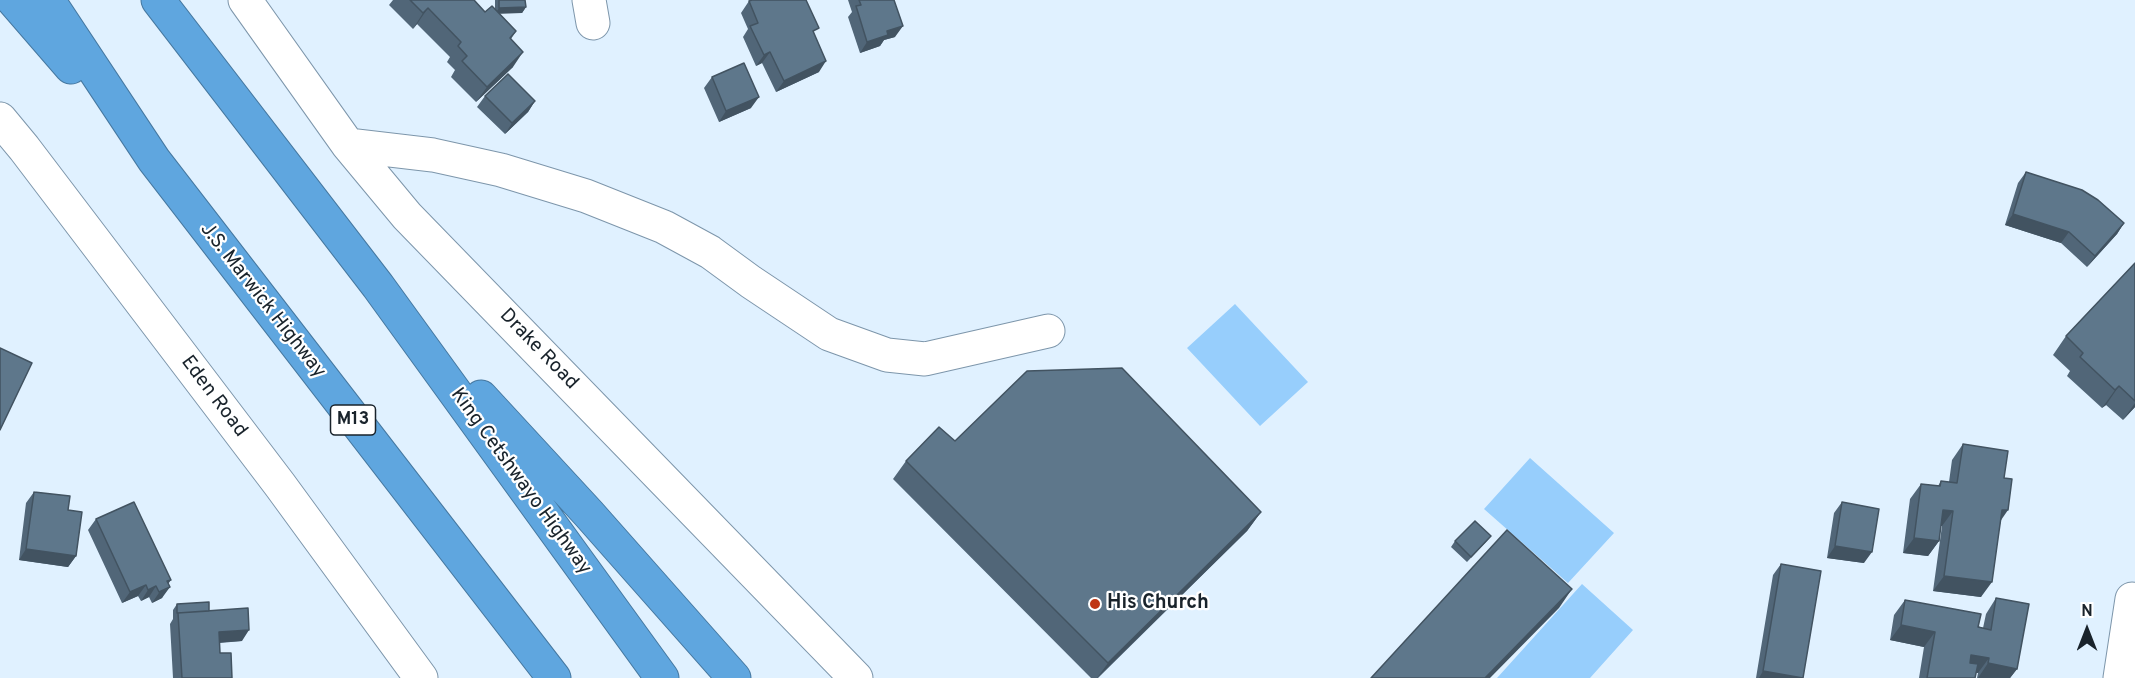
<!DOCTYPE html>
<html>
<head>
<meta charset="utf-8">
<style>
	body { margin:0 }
	#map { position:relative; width:2135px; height:678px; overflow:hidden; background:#e0f1ff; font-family:Overpass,sans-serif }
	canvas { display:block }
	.north { position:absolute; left:2057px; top:600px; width:60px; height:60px; -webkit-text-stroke:4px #fff; paint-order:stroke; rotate:0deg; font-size:16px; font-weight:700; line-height:24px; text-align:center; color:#19232b }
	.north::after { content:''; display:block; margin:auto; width:21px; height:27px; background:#19232b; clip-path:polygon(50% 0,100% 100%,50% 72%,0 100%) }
</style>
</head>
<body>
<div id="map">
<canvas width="2135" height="678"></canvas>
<div class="north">N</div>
</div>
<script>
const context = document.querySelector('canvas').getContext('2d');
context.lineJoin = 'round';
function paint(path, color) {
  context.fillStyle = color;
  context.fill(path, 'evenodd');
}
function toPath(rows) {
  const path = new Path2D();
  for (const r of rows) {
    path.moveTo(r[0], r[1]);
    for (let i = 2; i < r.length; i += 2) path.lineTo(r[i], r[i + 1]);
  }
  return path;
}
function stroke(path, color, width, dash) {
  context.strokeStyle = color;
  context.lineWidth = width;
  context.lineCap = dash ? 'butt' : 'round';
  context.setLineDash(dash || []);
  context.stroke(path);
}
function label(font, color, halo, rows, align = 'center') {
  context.font = font + ' Overpass,sans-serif';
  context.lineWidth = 4.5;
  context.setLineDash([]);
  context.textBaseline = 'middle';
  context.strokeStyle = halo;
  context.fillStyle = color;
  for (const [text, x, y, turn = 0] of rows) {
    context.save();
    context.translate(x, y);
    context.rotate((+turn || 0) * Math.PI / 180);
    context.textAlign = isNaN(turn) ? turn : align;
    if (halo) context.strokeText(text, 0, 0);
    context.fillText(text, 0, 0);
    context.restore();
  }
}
paint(toPath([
	[1235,304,1308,382,1260,426,1187,348],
	[1530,458,1614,533,1568,583,1484,509],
	[1582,584,1633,630,1590,678,1497,678]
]), '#97cefc');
const street = toPath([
	[245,0,348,145,407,216,856,678],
	[589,0,593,23],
	[0,119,24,148,280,485,421,678],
	[348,145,433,155,501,170,586,196,664,227,710,252,751,282,829,334,887,355,925,359,1048,331],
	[2120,678,2132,599]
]);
const highway = toPath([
	[13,0,71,67],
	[48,0,154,160,554,678],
	[158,0,378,286,662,678],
	[481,397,589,514,734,678]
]);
stroke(street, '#7d96ab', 35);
stroke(highway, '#4678a0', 35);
stroke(street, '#fff', 33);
stroke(highway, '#5fa6df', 33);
paint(toPath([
	[393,0,474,0,485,12,495,9,495,0,525,0,526,7,522,13,499,13,516,31,511,39,513,67,476,102,451,77,455,70,447,62,450,57,417,24,413,29,389,5],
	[848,0,894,0,895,37,884,40,880,46,860,53,848,17,852,12],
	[749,1,814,34,819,72,776,92,762,63,756,66,743,37,748,29,741,13],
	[712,77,751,108,719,122,704,88],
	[485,96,535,101,528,112,505,134,477,107],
	[2026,172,2124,223,2117,234,2087,267,2061,243,2005,225,2018,183],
	[2135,263,2135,407,2123,420,2106,405,2102,408,2067,376,2070,371,2053,355,2066,336],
	[955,441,1261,512,1247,531,1098,678,1091,678,893,479,906,461],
	[1963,444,2004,478,2001,521,1981,597,1933,591,1942,526,1941,526,1939,541,1928,556,1903,553,1910,499,1921,484,1938,486,1941,481,1949,482,1952,460],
	[34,492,68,510,76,556,68,567,19,560,26,503],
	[1842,502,1864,563,1827,558,1834,513],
	[96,519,168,583,162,598,152,603,149,597,141,601,138,596,122,603,88,530],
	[1491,536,1486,542,1467,562,1451,547,1455,541],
	[1781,564,1803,678,1756,678,1773,575],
	[1996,598,2017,669,2010,678,1977,678,1978,673,1976,673,1975,678,1919,678,1924,647,1890,640,1894,615,1905,600,1983,628,1986,614],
	[177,604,209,611,242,641,220,643,220,653,232,678,173,678,170,624,173,619,173,610]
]), '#516678');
paint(toPath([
	[526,7,522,13,495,14,499,8],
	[428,8,417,24,413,29,423,13],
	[903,26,895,37,884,40,880,46,860,53,867,42,887,31],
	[523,52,513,67,476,102,487,87],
	[770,52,762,63,756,66,764,55],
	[826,61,819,72,776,92,784,81],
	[759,97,751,108,719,122,726,111],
	[535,101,528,112,505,134,512,123],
	[2013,214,2069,232,2061,243,2005,225],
	[2124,223,2117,234,2087,267,2095,256],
	[2119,386,2106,405,2102,408,2115,390],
	[2135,403,2135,407,2123,420],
	[1943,510,1953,511,1942,526,1932,525],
	[2002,510,2008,510,1997,526],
	[1261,512,1247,531,1097,678,1108,663],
	[1914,538,1939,541,1928,556,1903,553],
	[1835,546,1872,552,1864,563,1827,558],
	[26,549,76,556,68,567,19,560],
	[1944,576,1992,582,1981,597,1933,591],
	[171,580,163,591,170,587,162,598,152,603,167,581],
	[146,585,138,596,122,603,130,592],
	[156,586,149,597,141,601,148,590],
	[1572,589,1559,608,1490,678,1485,678],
	[1901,625,1935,632,1924,647,1890,640],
	[249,630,242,641,211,643,219,632],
	[1971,655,1989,658,1978,673,1960,670],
	[1988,663,2017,669,2010,678,1978,678],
	[1763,671,1803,678,1759,678]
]), '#425361');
const building = toPath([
	[410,0,474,0,485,12,492,6,516,31,510,38,523,52,487,87,462,61,467,56,458,46,461,42,428,8,423,13,410,0],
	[499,0,525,0,526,7,499,8,499,0],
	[752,0,806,0,819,28,813,31,826,61,784,81,770,52,764,55,750,26,758,23,749,1,752,0],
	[859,0,894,0,903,26,887,31,888,35,867,42,856,6,861,5,859,0],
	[744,63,759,97,726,111,712,77,744,63],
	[508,74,535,101,512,123,485,96,508,74],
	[2026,172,2082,190,2098,200,2124,223,2095,256,2069,232,2013,214,2026,172],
	[2135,263,2135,401,2119,386,2115,390,2080,357,2083,353,2066,336,2135,263],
	[0,348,32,363,0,430,0,348],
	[1122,368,1261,512,1108,663,906,461,939,427,955,441,1027,371,1122,368],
	[1963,444,2008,451,2004,478,2012,479,2008,510,2002,510,1992,582,1944,576,1953,511,1943,510,1939,541,1914,538,1921,484,1940,486,1941,481,1957,483,1963,444],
	[34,492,70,496,68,510,82,512,76,556,26,549,34,492],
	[134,502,171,580,167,581,170,587,159,592,156,586,148,590,146,585,130,592,96,519,134,502],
	[1842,502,1879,509,1872,552,1835,546,1842,502],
	[1475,521,1491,536,1471,557,1455,541,1475,521],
	[1507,530,1572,589,1485,678,1371,678,1507,530],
	[1781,564,1821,571,1803,678,1763,671,1781,564],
	[1996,598,2029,604,2017,669,1988,663,1989,658,1971,655,1970,663,1978,664,1975,678,1927,678,1935,632,1901,625,1905,600,1981,614,1978,627,1991,630,1996,598],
	[209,602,209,611,177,613,177,604,209,602],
	[248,608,249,630,219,632,220,653,231,653,232,678,182,678,178,613,248,608]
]);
paint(building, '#5e778b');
stroke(building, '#425361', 1.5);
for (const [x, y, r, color] of [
	[1095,604,6,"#bf3513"]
]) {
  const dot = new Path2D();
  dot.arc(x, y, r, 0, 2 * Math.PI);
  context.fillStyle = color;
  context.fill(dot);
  stroke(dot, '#fff', 2);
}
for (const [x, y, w] of [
	[353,420,45]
]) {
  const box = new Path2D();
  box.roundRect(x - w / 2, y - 15, w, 30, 4.5);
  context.fillStyle = '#fff';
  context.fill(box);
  stroke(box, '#19232b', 1.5);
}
label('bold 18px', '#19232b', null, [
	["M13",353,420]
]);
label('20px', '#19232b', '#fff', [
	["J.S. Marwick Highway",262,301,52],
	["Drake Road",538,350,46],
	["Eden Road",213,397,53],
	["King Cetshwayo Highway",520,482,54]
]);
label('bold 20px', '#19232b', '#fff', [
	["His Church",1107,604]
], 'left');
</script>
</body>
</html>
